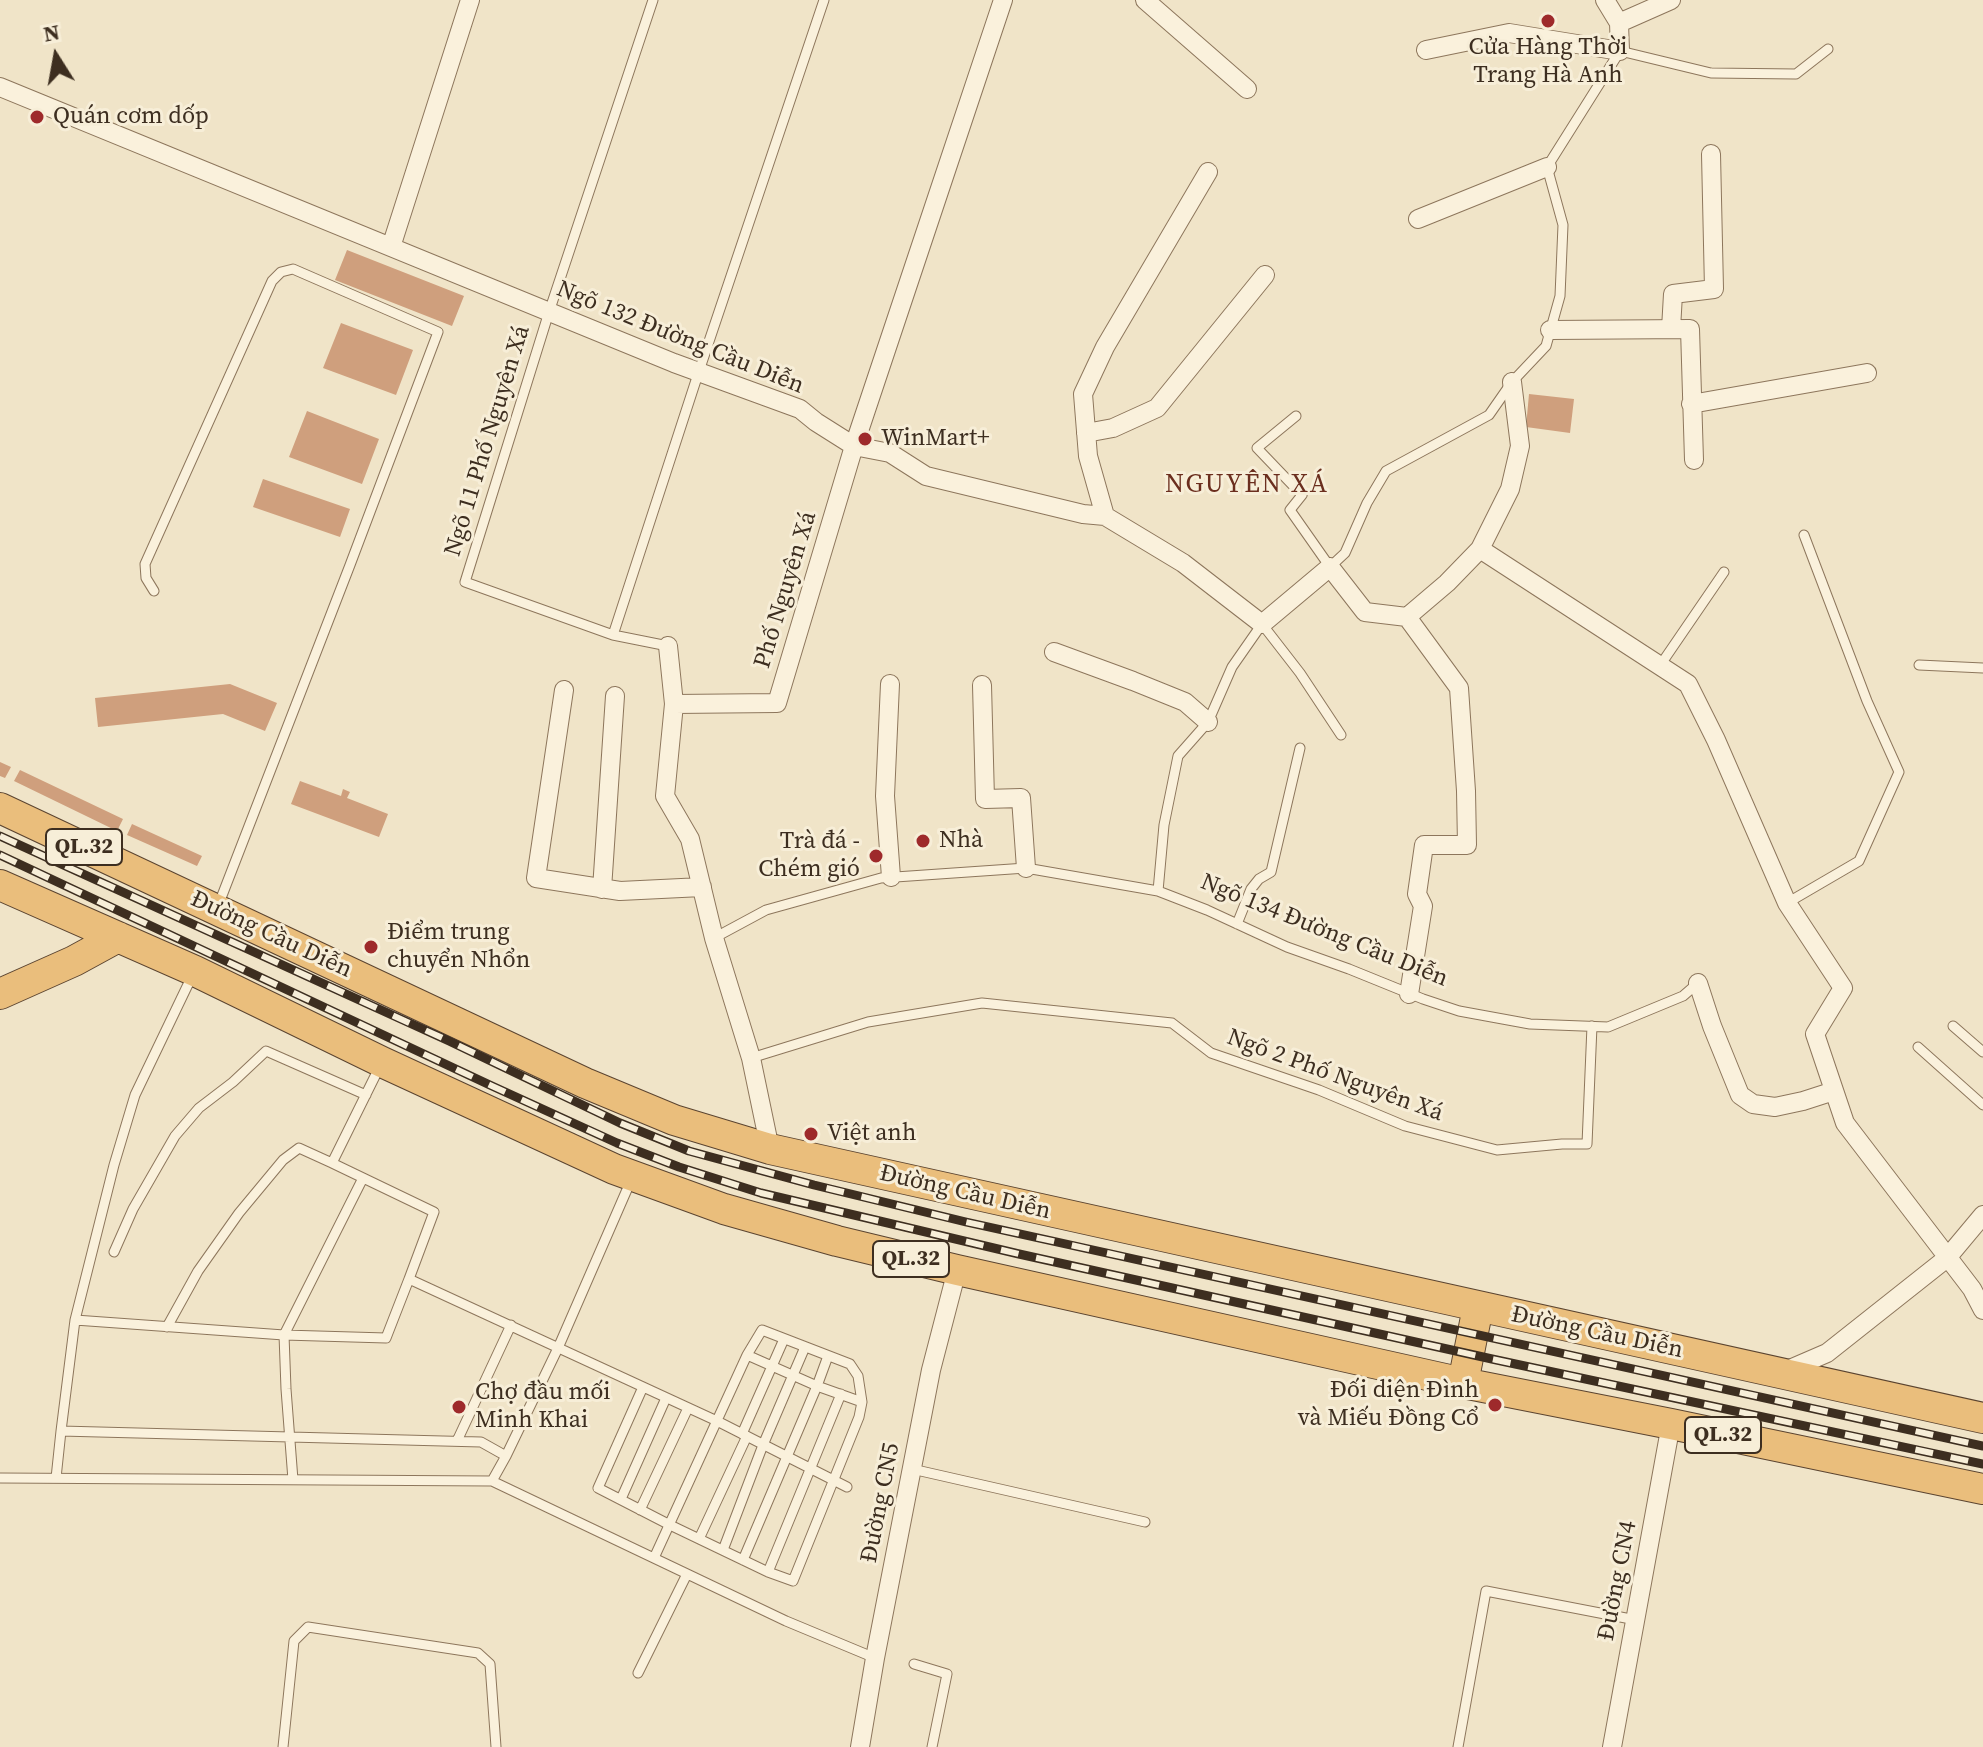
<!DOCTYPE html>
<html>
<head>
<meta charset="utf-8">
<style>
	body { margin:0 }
	#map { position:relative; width:1983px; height:1747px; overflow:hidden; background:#f0e4c8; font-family:"Source Serif 4",serif }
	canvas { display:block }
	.north { position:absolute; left:16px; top:16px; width:80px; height:80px; -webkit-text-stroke:6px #f7eed8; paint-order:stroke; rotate:349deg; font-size:22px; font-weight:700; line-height:32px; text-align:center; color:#3d2e20 }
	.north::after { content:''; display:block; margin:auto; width:28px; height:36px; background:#3d2e20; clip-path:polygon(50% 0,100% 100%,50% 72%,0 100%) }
</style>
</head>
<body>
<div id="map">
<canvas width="1983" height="1747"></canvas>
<div class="north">N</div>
</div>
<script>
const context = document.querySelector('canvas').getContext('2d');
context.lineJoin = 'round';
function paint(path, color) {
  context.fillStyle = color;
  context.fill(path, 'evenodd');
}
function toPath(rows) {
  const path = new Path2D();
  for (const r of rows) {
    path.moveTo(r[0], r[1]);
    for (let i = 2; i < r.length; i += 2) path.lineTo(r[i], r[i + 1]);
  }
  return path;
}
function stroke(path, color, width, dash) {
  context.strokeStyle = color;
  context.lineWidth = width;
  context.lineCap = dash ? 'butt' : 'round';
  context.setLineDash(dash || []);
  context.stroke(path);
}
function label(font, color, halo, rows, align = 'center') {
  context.font = font + ' "Source Serif 4",serif';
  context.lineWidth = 6;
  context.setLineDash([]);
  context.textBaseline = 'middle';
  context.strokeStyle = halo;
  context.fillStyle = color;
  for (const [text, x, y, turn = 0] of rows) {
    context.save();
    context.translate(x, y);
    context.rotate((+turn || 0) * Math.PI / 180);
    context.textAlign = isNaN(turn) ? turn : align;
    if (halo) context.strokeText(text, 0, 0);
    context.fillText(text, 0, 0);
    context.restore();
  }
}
paint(toPath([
	[347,250,464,296,452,326,335,280],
	[341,323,413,350,396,395,323,368],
	[1529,394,1574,399,1570,433,1526,427],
	[307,411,379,439,362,484,289,457],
	[263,479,350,509,340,537,253,507],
	[230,684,277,703,265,731,223,714,98,727,95,698],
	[0,762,11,767,5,778,0,776],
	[20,770,123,819,117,831,14,781],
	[300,781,341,796,343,789,350,792,347,798,388,814,379,837,291,804],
	[132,824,202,856,197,866,127,835]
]), '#cf9f7d');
const service = toPath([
	[653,0,549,312,465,582,613,635,668,646],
	[1296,416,1257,448,1302,495,1290,510,1330,567,1345,553,1367,503,1386,471,1489,415,1512,382,1546,346,1560,296,1563,225,1547,167,1620,51,1711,73,1796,74,1828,49],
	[154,591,146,578,145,564,272,281,281,272,293,269,438,332,350,565,218,906],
	[613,635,699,371,824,0],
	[1919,665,1983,668],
	[1659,667,1724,572],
	[1158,891,1164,825,1178,756,1208,722,1232,667,1262,624,1300,673,1341,735],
	[1787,903,1859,861,1899,772,1867,701,1804,535],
	[1237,924,1251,889,1259,879,1271,872,1300,748],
	[714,938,766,910,881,878,1026,868,1158,891,1207,910,1287,947,1349,969,1423,999,1459,1011,1530,1024,1608,1027,1683,996,1698,983],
	[193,974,135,1095,114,1165,75,1320,61,1431,481,1442,506,1456,492,1481,786,1621,875,1658],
	[1953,1026,1983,1052],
	[1918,1047,1983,1105],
	[751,1058,868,1022,982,1003,1172,1023,1211,1053,1319,1090,1405,1126,1497,1150,1562,1144,1587,1144,1592,1026],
	[332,1163,434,1212,409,1279],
	[114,1252,133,1209,175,1136,199,1108,233,1082,266,1051,366,1095],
	[75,1320,284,1335,386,1338,409,1279,717,1421,847,1487],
	[167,1327,198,1271,239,1213,283,1160,299,1148,332,1163,380,1066],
	[643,1387,598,1488,670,1525,768,1572,793,1581,859,1417,862,1402,858,1376,850,1364,762,1330,747,1355],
	[742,1434,784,1339],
	[457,1441,511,1325],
	[506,1456,558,1348,632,1178],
	[912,1469,1145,1522],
	[0,1478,492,1481],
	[56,1478,61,1431],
	[293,1480,286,1389,284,1335,363,1178],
	[621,1499,666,1398],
	[640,1510,688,1408],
	[699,1539,747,1436],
	[723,1550,763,1445,805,1347],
	[654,1558,747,1355,817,1386,862,1402],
	[743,1560,817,1386,828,1356],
	[768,1572,841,1394],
	[914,1664,947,1674,932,1747],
	[638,1673,687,1574],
	[283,1747,294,1641,308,1627,478,1653,490,1664,496,1747],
	[1458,1747,1486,1591,1636,1620]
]);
const minor = toPath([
	[1145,0,1247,89],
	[1619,23,1671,0],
	[1426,50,1509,33,1620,51,1619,23,1605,0],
	[0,87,674,363,800,409,816,422,854,446,890,453,926,476,1083,514,1105,516,1183,563,1262,624,1330,567,1365,612,1407,617,1447,583,1480,549,1510,489,1520,446,1512,382],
	[1418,219,1547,167],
	[391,247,470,0],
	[1671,329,1673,294,1714,289,1711,154],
	[1550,330,1690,329,1694,460],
	[1691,404,1867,373],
	[1086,433,1113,428,1157,408,1265,275],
	[1105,516,1088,456,1083,394,1105,347,1208,172],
	[1480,549,1688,684,1716,740,1787,903,1843,988,1815,1034,1845,1123,1972,1289,1983,1310],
	[1407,617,1459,688,1466,791,1467,845,1424,845,1417,894,1423,906,1409,994],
	[668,646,674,704],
	[1054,652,1133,681,1185,702,1208,722],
	[890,684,885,796,891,877],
	[982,685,985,799,1021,798,1026,868],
	[564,690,536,878,620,891,702,887],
	[602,889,615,696],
	[1698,983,1712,1026,1740,1095,1753,1104,1775,1107,1803,1101,1834,1091],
	[770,1149,751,1058,714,938,690,839,665,796,674,704,777,703,854,446,1003,0],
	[1783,1372,1827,1353,1947,1258,1983,1215],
	[860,1747,875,1658,931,1370,957,1270],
	[1612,1747,1671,1424]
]);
const trunk = toPath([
	[0,808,585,1083,674,1120,770,1149,1983,1418],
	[0,885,195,971,382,1062,614,1169,724,1209,837,1241,957,1270,1463,1383,1671,1424,1983,1489],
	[0,994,74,961,118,937],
	[1463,1383,1478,1307]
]);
stroke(service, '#8d765c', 11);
stroke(minor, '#8d765c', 20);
stroke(trunk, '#5b4430', 32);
stroke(service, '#faf1dc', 9);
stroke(minor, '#faf1dc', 18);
stroke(trunk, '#eabe7c', 30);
const rail = toPath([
	[0,836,449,1041,620,1123,689,1151,814,1185,966,1222,1983,1446],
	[0,855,492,1086,617,1143,679,1167,761,1193,1019,1254,1492,1359,1983,1464]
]);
stroke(rail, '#3d2e20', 9);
stroke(rail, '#f7eed8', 6, [18]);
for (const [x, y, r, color] of [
	[1548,21,8,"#9e2a2b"],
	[37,117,8,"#9e2a2b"],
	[865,439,8,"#9e2a2b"],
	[923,841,8,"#9e2a2b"],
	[876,856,8,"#9e2a2b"],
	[371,947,8,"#9e2a2b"],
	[811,1134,8,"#9e2a2b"],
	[1495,1405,8,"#9e2a2b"],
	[459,1407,8,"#9e2a2b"]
]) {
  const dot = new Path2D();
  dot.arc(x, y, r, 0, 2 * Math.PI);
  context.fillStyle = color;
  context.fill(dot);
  stroke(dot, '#f7eed8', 3);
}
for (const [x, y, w] of [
	[84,847,76],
	[911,1259,76],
	[1723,1435,76]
]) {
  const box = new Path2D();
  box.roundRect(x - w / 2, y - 18, w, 36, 6);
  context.fillStyle = '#f7eed8';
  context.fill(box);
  stroke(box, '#3d2e20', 2);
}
label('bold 22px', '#3d2e20', null, [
	["QL.32",84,847],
	["QL.32",911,1259],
	["QL.32",1723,1435]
]);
label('24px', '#3d2e20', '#f7eed8', [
	["Cửa Hàng Thời",1548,48,"center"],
	["Trang Hà Anh",1548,76,"center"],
	["Quán cơm dốp",53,117],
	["WinMart+",881,439],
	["Nhà",939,841],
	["Trà đá -",860,842,"right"],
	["Chém gió",860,870,"right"],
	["Điểm trung",387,933],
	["chuyển Nhổn",387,961],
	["Việt anh",827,1134],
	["Đối diện Đình",1479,1391,"right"],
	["và Miếu Đồng Cổ",1479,1419,"right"],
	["Chợ đầu mối",475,1393],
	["Minh Khai",475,1421]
], 'left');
label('24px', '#3d2e20', '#f7eed8', [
	["Ngõ 132 Đường Cầu Diễn",680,338,22],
	["Ngõ 11 Phố Nguyên Xá",488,441,-73],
	["Phố Nguyên Xá",786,590,-73],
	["Ngõ 134 Đường Cầu Diễn",1324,931,22],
	["Đường Cầu Diễn",271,935,25],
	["Ngõ 2 Phố Nguyên Xá",1335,1076,20],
	["Đường Cầu Diễn",965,1193,13],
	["Đường Cầu Diễn",1597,1333,12],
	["Đường CN5",881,1503,-79],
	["Đường CN4",1618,1581,-79]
]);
context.letterSpacing = '2px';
label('26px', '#6b2e1e', '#f7eed8', [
	["NGUYÊN XÁ",1247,485]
]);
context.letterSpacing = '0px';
</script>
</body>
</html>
